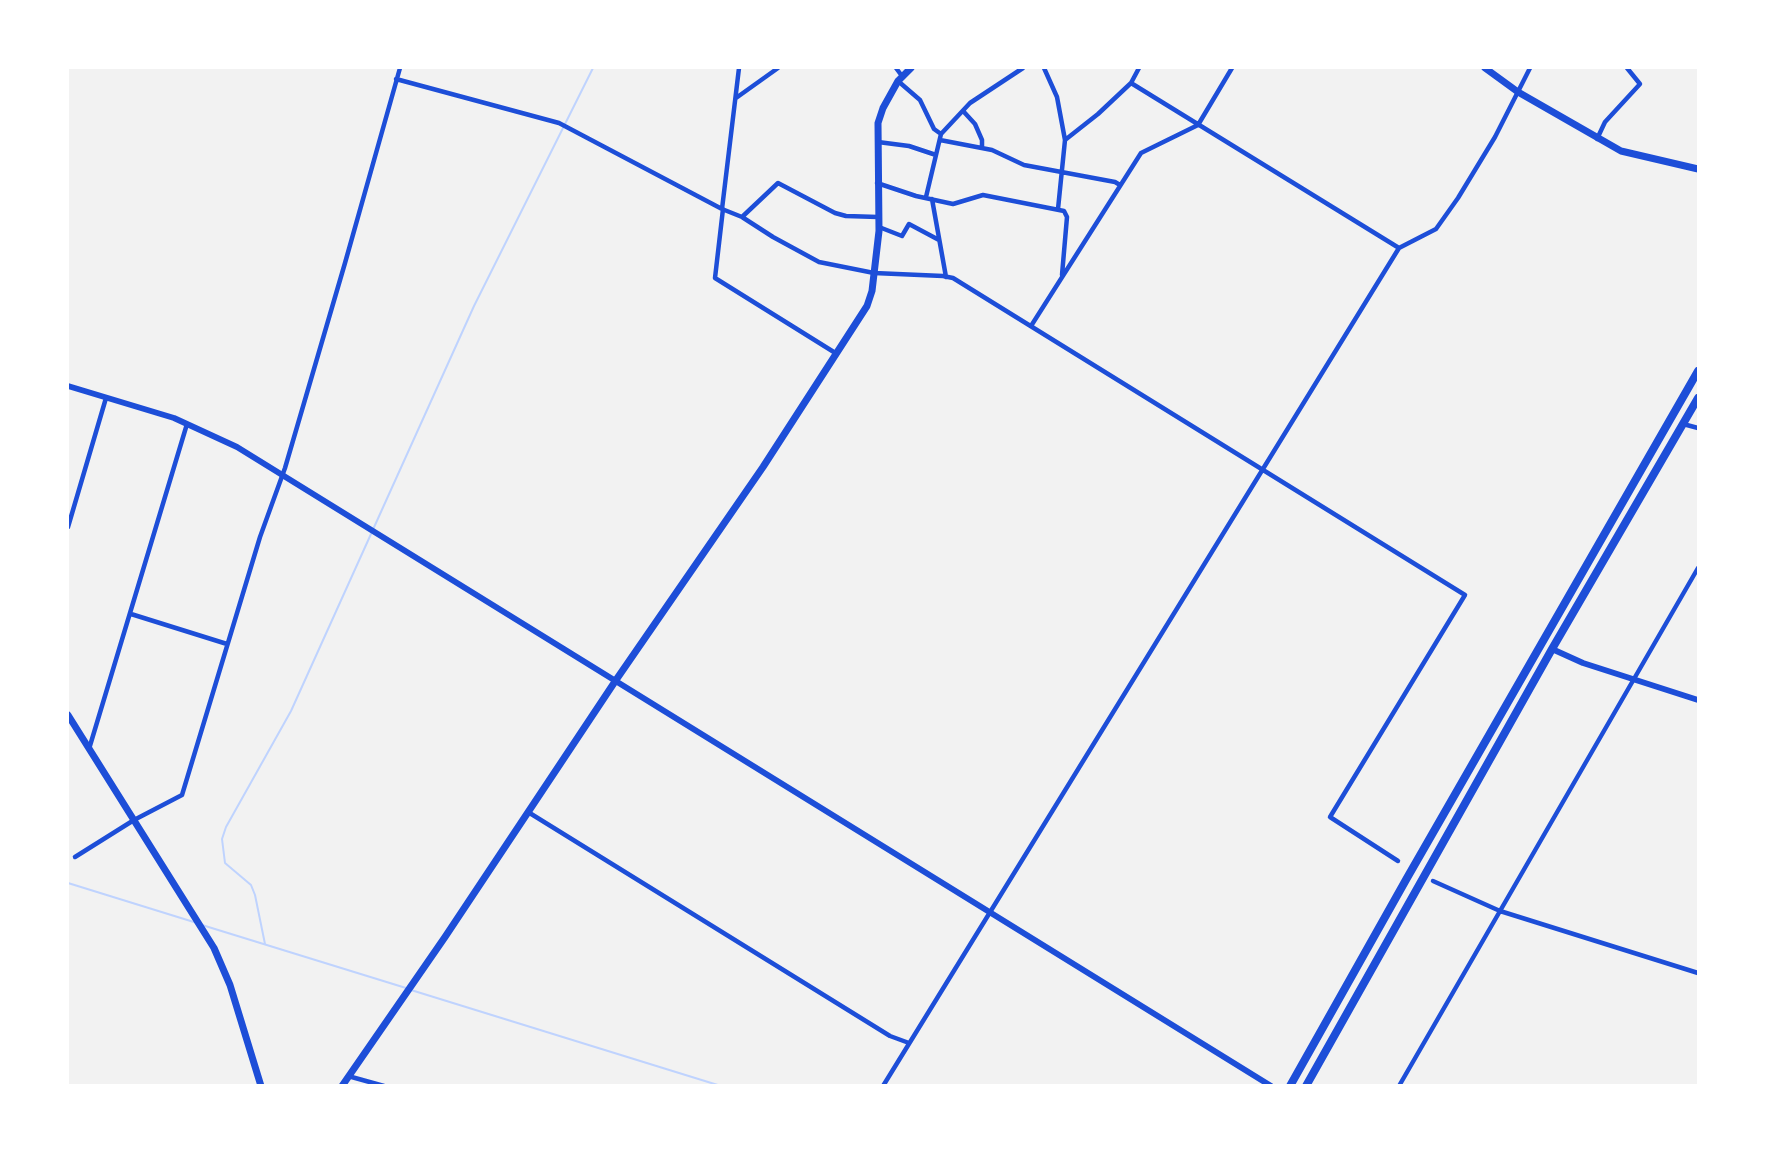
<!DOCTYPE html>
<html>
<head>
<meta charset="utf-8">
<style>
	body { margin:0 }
	#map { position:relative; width:1766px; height:1153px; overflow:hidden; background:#f2f2f2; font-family:Montserrat,sans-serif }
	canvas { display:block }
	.frame { position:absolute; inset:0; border:69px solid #fff; pointer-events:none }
</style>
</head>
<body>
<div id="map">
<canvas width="1766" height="1153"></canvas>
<div class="frame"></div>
</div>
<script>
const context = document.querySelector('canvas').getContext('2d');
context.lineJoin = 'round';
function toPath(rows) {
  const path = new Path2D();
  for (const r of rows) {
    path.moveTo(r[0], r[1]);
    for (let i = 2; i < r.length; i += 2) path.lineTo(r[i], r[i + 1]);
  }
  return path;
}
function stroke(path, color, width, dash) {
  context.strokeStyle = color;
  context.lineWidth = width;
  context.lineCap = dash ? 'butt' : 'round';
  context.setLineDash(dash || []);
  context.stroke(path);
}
stroke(toPath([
	[68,883,197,923],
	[202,925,406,988],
	[265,944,255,895,251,885,225,863,222,839,226,827,291,711,474,306,593,68],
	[411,990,721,1086]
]), '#bfd3fe', 2);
stroke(toPath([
	[896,68,902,76],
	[1044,68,1057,97,1065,140,1058,209],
	[396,79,559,123,722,209,742,217,773,237,819,262,874,273,943,276,953,278,1465,595,1330,817,1398,861],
	[898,81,920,100,934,129,941,134],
	[1131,83,1399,248],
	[736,98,778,68],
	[964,112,975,124,982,140,982,148],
	[1597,139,1605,122,1640,84,1627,68],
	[940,140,992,150,1024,165,1115,182,1120,185],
	[1065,140,1098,114,1131,83,1139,68],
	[878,142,909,146,936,155],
	[877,183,916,196,953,204,983,195,1064,211,1067,217,1062,275],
	[926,197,941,134,970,103,1023,68],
	[932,199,946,277],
	[722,209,739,68],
	[723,209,715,278,837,354],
	[742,217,778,183,835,213,846,216,878,217],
	[879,227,902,236,909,224,939,240],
	[1031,326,1141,153,1198,125,1232,68],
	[1683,424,1698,428],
	[68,527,106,398],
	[131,614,227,644],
	[89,749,187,424],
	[528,812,890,1036,909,1043],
	[75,857,134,820,182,795,260,537,285,468,345,263,400,68],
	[1433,881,1500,911,1698,973],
	[348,1076,384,1086],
	[883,1086,1399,248,1436,229,1458,198,1495,137,1530,68],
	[1399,1086,1698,568]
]), '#1d4ed8', 4.5);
stroke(toPath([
	[68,386,174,418,237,447,1271,1086],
	[1552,649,1583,663,1698,700]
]), '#1d4ed8', 6);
stroke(toPath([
	[1485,68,1518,92,1621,151,1698,169],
	[68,715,214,948,230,985,261,1086],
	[342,1086,445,937,616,680,763,467,867,306,872,291,879,231,878,123,883,108,898,81,911,68]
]), '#1d4ed8', 7);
stroke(toPath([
	[1290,1086,1407,878,1698,371],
	[1306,1086,1552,649,1698,398]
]), '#1d4ed8', 8);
</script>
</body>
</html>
